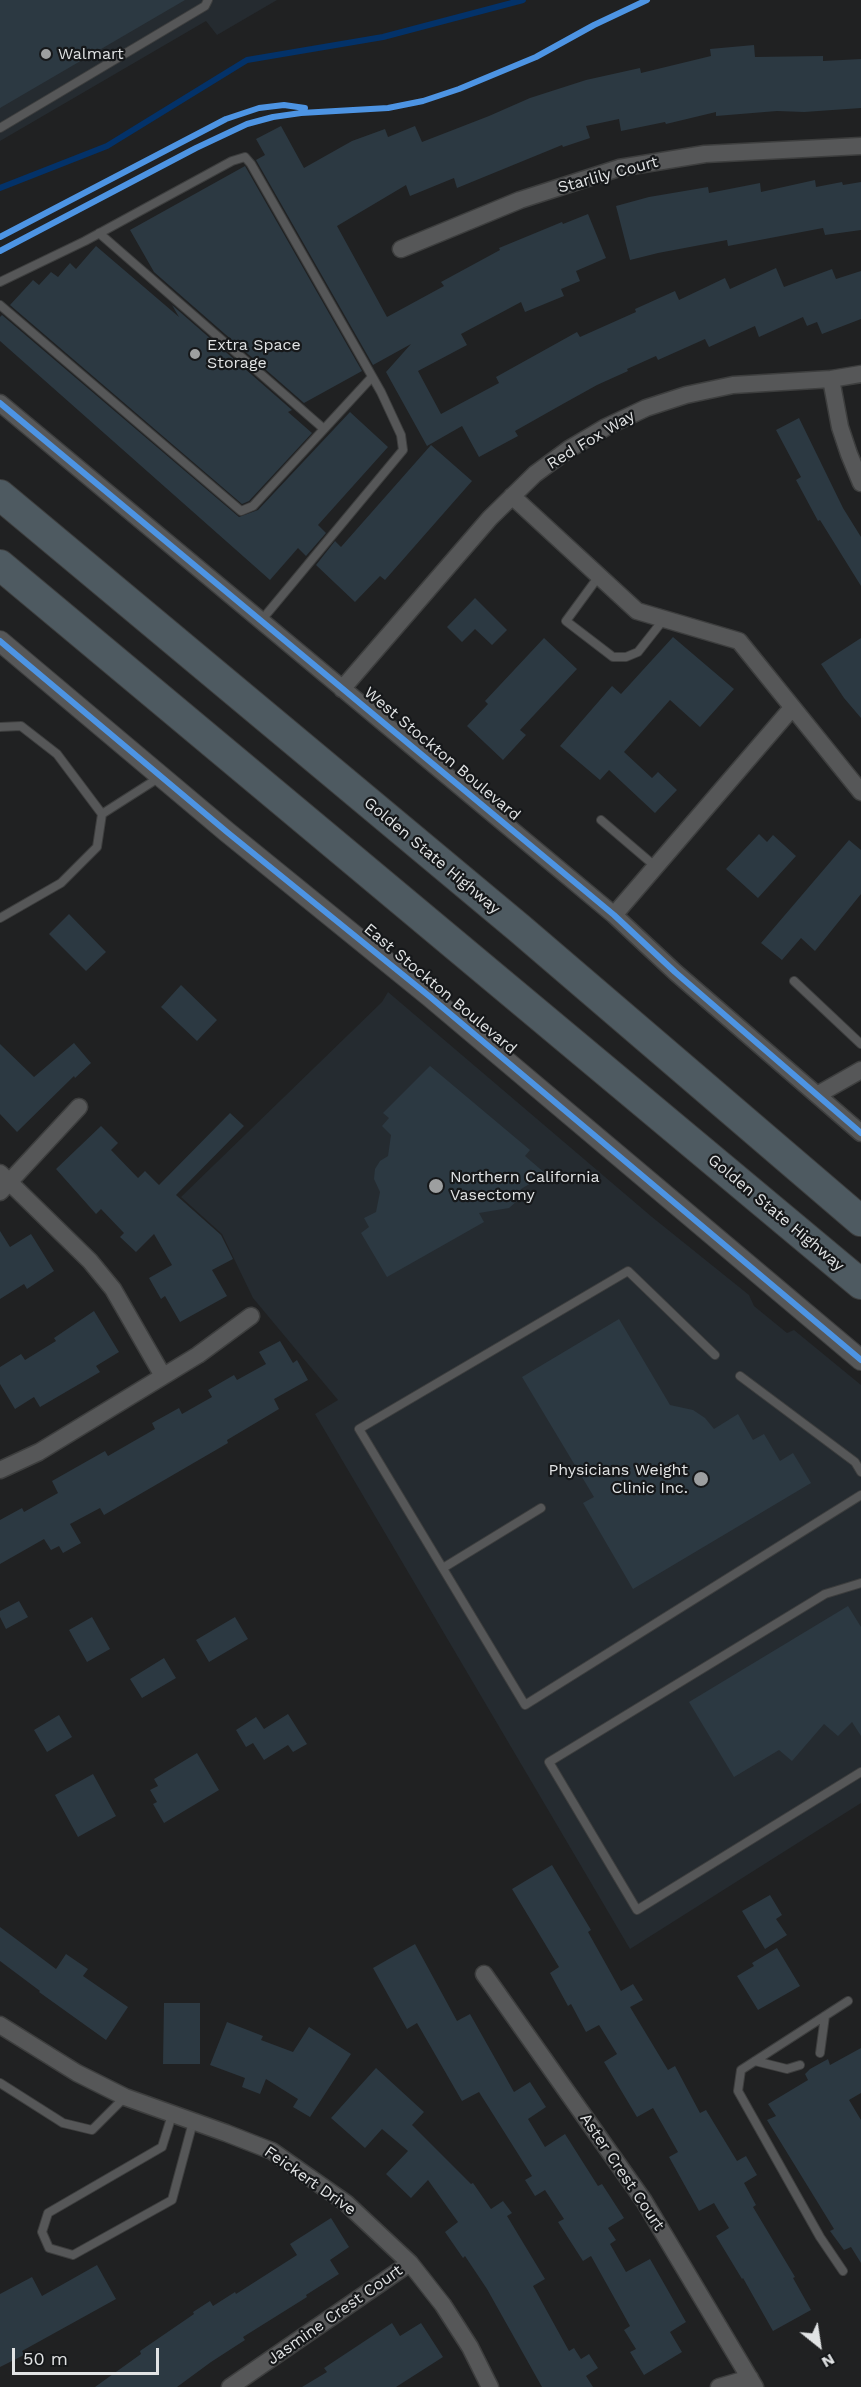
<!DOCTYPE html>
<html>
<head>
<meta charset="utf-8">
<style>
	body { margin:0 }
	#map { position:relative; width:861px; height:2387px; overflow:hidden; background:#202122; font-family:"Work Sans",sans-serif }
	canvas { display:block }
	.north { position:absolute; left:789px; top:2315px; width:60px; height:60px; -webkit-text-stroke:4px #16181a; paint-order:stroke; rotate:150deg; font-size:16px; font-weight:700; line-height:24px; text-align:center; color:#e1e3e4 }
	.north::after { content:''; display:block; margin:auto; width:21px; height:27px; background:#e1e3e4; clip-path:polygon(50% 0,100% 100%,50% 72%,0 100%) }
	.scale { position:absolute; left:12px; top:2348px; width:147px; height:27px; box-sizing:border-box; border:3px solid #e1e3e4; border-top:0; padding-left:8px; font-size:18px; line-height:21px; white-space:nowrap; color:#e1e3e4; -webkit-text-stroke:4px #16181a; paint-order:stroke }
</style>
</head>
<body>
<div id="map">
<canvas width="861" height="2387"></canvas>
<div class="north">N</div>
<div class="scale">50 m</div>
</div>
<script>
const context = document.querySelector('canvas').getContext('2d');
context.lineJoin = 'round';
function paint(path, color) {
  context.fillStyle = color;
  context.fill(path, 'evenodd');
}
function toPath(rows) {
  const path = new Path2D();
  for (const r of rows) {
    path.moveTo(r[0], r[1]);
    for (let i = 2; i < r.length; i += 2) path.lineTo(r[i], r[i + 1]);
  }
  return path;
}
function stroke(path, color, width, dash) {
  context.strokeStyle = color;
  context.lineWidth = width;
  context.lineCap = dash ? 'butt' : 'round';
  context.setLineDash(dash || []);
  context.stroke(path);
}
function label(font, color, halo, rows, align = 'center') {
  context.font = font + ' "Work Sans",sans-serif';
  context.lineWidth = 4.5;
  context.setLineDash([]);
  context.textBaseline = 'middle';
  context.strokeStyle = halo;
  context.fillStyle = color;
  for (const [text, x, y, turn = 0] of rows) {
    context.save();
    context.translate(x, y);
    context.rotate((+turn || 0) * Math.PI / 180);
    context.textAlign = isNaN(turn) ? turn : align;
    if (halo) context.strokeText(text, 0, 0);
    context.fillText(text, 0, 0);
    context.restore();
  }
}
paint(toPath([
	[0,0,277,0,217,35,206,21,0,141],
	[388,992,652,1217,749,1295,754,1306,787,1333,794,1330,861,1385,861,1803,630,1949,315,1414,338,1400,253,1298,222,1234,181,1197,382,1002]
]), '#252b30');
stroke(toPath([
	[0,188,107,146,247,60,383,37,523,0]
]), '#033269', 6);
paint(toPath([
	[0,0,185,0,0,108],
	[754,45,755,57,823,56,823,61,861,59,861,108,804,112,777,111,716,116,716,112,666,124,665,122,621,131,619,119,586,126,590,138,563,147,562,145,457,188,454,178,410,196,406,185,337,226,387,317,444,286,441,282,500,250,499,248,562,222,563,224,588,214,606,258,576,271,580,281,561,289,564,296,525,312,521,302,461,334,467,345,418,371,441,414,499,383,496,377,577,332,580,337,636,312,635,309,675,291,679,300,725,278,730,289,776,268,784,287,832,269,836,279,861,271,861,319,822,334,817,322,807,326,803,317,759,337,755,326,709,347,705,339,658,360,656,356,627,369,628,371,597,385,561,405,515,431,518,436,479,457,462,426,427,446,386,372,411,344,373,365,256,160,265,155,256,139,281,126,304,168,352,141,385,129,388,137,415,126,422,142,489,116,530,98,586,80,640,68,641,73,711,56,710,49],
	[245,166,362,371,304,403,154,272,130,230],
	[815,180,816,187,842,182,843,185,861,182,861,230,825,235,823,228,728,246,727,240,658,253,630,260,616,206,649,197,708,187,709,193,760,183,761,192],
	[96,246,179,317,172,305,292,410,288,412,312,433,249,501,242,504,10,305,33,280,39,285,51,272,58,277,70,263,76,269],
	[2,315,239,517,258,510,350,412,388,447,318,525,326,533,306,556,298,548,270,580,0,341,0,317],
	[799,418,843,508,861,537,861,586,820,520,818,521,796,480,801,477,776,430],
	[431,445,472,481,385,580,380,576,355,602,316,565,335,541,341,547],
	[475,598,507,630,492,645,475,629,462,642,447,627],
	[673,637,734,689,700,727,670,700,624,752,652,778,658,772,677,790,655,813,609,770,600,780,560,746,612,686,621,694],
	[544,638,577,669,520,730,526,735,503,760,467,726,488,704,485,701],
	[861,638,861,718,844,698,821,664],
	[759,834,767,842,773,835,796,856,758,898,726,869],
	[849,840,861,850,861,894,815,951,801,938,782,960,761,943],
	[69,914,106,952,86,971,49,934],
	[181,985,217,1020,197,1041,161,1007],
	[74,1043,91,1063,75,1078,74,1076,17,1132,0,1114,0,1044,34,1077],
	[430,1066,530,1150,525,1156,546,1174,521,1189,517,1201,509,1208,479,1213,484,1222,387,1277,361,1233,369,1227,364,1218,376,1212,380,1192,374,1179,375,1169,380,1161,388,1156,391,1135,382,1126,389,1118,383,1113],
	[230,1113,244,1126,176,1195,221,1235,233,1259,212,1270,227,1296,180,1322,165,1296,161,1299,149,1278,172,1265,154,1234,136,1252,120,1237,124,1233,101,1209,96,1214,56,1169,101,1126,118,1143,111,1150,138,1178,145,1171,159,1185],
	[0,1231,10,1247,31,1234,54,1271,27,1289,24,1284,0,1299],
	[94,1311,119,1352,96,1366,100,1372,40,1407,34,1397,15,1409,0,1384,0,1367,21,1354,25,1360,56,1341,54,1338],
	[619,1319,670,1405,693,1410,705,1418,714,1429,738,1414,753,1440,764,1434,780,1461,793,1453,811,1483,633,1589,583,1503,594,1497,522,1377],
	[280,1341,293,1363,297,1360,308,1380,274,1399,279,1409,227,1440,228,1443,104,1515,100,1508,70,1524,81,1543,63,1553,59,1546,51,1550,44,1539,0,1564,0,1520,22,1508,24,1512,58,1493,52,1481,105,1451,108,1456,155,1429,152,1423,179,1408,182,1414,212,1397,208,1390,234,1375,237,1380,266,1364,259,1352],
	[19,1601,28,1617,6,1629,0,1617,0,1611],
	[848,1606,861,1627,861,1736,852,1722,838,1736,824,1724,792,1761,779,1750,734,1777,689,1702],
	[92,1617,110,1649,87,1662,69,1630],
	[235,1617,248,1639,209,1662,196,1640],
	[164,1658,176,1678,142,1698,130,1679],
	[288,1714,307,1744,293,1752,288,1745,264,1760,253,1743,246,1747,236,1730,256,1717,264,1729],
	[59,1715,72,1737,47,1752,34,1730],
	[197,1753,219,1790,164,1823,153,1804,157,1802,150,1790,158,1786,154,1779],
	[93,1774,116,1816,78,1837,55,1795],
	[552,1865,591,1930,588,1932,621,1991,633,1984,643,2000,630,2007,668,2070,675,2066,700,2113,706,2110,737,2161,746,2156,757,2175,744,2183,756,2205,753,2207,795,2277,793,2278,811,2310,773,2331,743,2278,742,2279,716,2236,729,2228,714,2203,699,2211,669,2157,678,2152,653,2108,637,2117,604,2062,617,2054,599,2025,586,2032,571,2004,568,2006,550,1973,559,1967,512,1889],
	[770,1895,782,1915,776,1919,787,1935,765,1949,742,1911],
	[0,1927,56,1969,66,1954,88,1969,83,1976,128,2007,106,2040,39,1992,40,1991,0,1961],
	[415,1944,457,2021,470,2014,514,2092,530,2082,546,2107,528,2119,545,2147,565,2134,598,2186,602,2184,624,2218,608,2228,616,2240,610,2244,626,2272,650,2259,686,2322,670,2332,682,2352,644,2375,630,2352,636,2349,624,2330,630,2326,591,2256,583,2261,558,2222,564,2219,545,2190,535,2196,525,2180,532,2176,479,2092,462,2101,417,2023,407,2029,373,1968],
	[777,1948,800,1986,758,2010,737,1976,754,1966,752,1963],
	[164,2003,200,2003,200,2064,163,2064],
	[227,2022,263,2036,261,2040,293,2052,309,2027,351,2054,310,2117,293,2107,298,2099,266,2079,260,2094,242,2087,245,2078,210,2065],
	[861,2048,861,2093,849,2100,861,2120,861,2263,851,2247,844,2250,830,2231,834,2229,767,2120,776,2116,768,2104,808,2080,805,2074,810,2069,828,2059,830,2065],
	[376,2068,424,2112,412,2125,471,2184,473,2183,491,2209,503,2201,512,2213,507,2216,545,2279,533,2286,569,2351,574,2348,581,2359,589,2354,598,2368,586,2376,593,2387,542,2387,487,2289,465,2256,463,2258,445,2232,458,2222,428,2180,411,2198,386,2174,408,2151,382,2129,365,2148,331,2118],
	[331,2218,349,2247,330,2260,339,2274,306,2295,307,2297,243,2337,245,2340,211,2362,177,2387,95,2387,141,2354,140,2351,194,2314,193,2312,210,2301,213,2306,235,2292,236,2294,297,2255,290,2244],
	[97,2265,116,2299,22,2351,24,2355,0,2367,0,2294,32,2277,42,2296],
	[392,2323,400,2336,421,2323,443,2357,396,2387,302,2387,327,2372,324,2368]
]), '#2c3942');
const service = toPath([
	[0,128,205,6,208,0],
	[99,233,324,429],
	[0,282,85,241,232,161,245,157,251,164,381,392,401,435,403,450,260,622],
	[0,305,241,511,253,506,372,377],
	[599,576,566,621,613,657,626,657,638,652,664,619],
	[0,727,21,726,57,754,102,814,97,847,61,883,0,918],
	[102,814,160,777],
	[601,820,656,867],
	[794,981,861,1044],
	[715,1355,628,1271,359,1429,525,1705,861,1495],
	[740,1376,855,1462,861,1472],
	[443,1568,541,1508],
	[861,1583,825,1594,549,1762,637,1910,861,1772],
	[820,2053,825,2016],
	[755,2061,787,2069,800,2065],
	[0,2083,63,2123,92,2130,125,2097],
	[172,2115,162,2147,48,2213,42,2232,49,2248,73,2255,172,2200,193,2122],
	[843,2271,820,2237,738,2091,741,2070,848,2001]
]);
const minor = toPath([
	[401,249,520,200,619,168,705,154,861,146],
	[831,379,840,427,849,454,861,483],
	[0,403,614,915,675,972,861,1133],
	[512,496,637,611,739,641,861,792],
	[342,689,490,518,535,474,569,449,606,427,646,408,686,395,733,385,831,379,861,374],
	[614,915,792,708],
	[817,1095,861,1070],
	[0,1173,90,1261,113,1289,163,1376],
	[0,1192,79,1107],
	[0,1470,39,1452,198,1355,251,1316],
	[484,1974,644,2201,755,2387],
	[0,2025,77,2073,125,2097,226,2133,272,2151,346,2203,410,2263,443,2305,470,2347,490,2387],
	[230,2387,410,2263],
	[719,2387,750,2378]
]);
const tertiary = toPath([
	[0,641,227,832,429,996,861,1360]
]);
const motorway = toPath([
	[0,495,519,928,861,1221],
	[0,565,861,1284]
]);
stroke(service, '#3d3e3e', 10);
stroke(minor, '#3d3e3e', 19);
stroke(tertiary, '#3d3e3e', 22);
stroke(motorway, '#3d3e3e', 32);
stroke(service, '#565758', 8);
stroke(minor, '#565758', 16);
stroke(tertiary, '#565758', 20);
stroke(motorway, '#4e5a61', 30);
stroke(toPath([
	[0,237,226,119,259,108,284,105,305,108],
	[0,251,196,148,247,124,273,117,301,113,388,108,423,101,459,89,536,57,594,25,647,0],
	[0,403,614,915,675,972,861,1133],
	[0,641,227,832,429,996,861,1360]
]), '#4d94e3', 6);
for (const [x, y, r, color] of [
	[46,54,6,"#9d9fa0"],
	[195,354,6,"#9d9fa0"],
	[436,1186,8,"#9d9fa0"],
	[701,1479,8,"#9d9fa0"]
]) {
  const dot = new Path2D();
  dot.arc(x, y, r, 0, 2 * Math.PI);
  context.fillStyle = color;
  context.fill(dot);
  stroke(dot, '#16181a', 2);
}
label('16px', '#e1e3e4', '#16181a', [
	["Walmart",58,54],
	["Extra Space",207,345],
	["Storage",207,363],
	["Northern California",450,1177],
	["Vasectomy",450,1195],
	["Physicians Weight",688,1470,"right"],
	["Clinic Inc.",688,1488,"right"]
], 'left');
label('16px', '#e1e3e4', '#16181a', [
	["Starlily Court",608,175,-15],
	["Red Fox Way",591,440,-31],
	["West Stockton Boulevard",442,754,40],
	["Golden State Highway",432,856,40],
	["East Stockton Boulevard",440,989,40],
	["Golden State Highway",776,1213,40],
	["Aster Crest Court",622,2172,56],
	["Feickert Drive",310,2181,35],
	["Jasmine Crest Court",335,2315,-35]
]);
</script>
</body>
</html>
